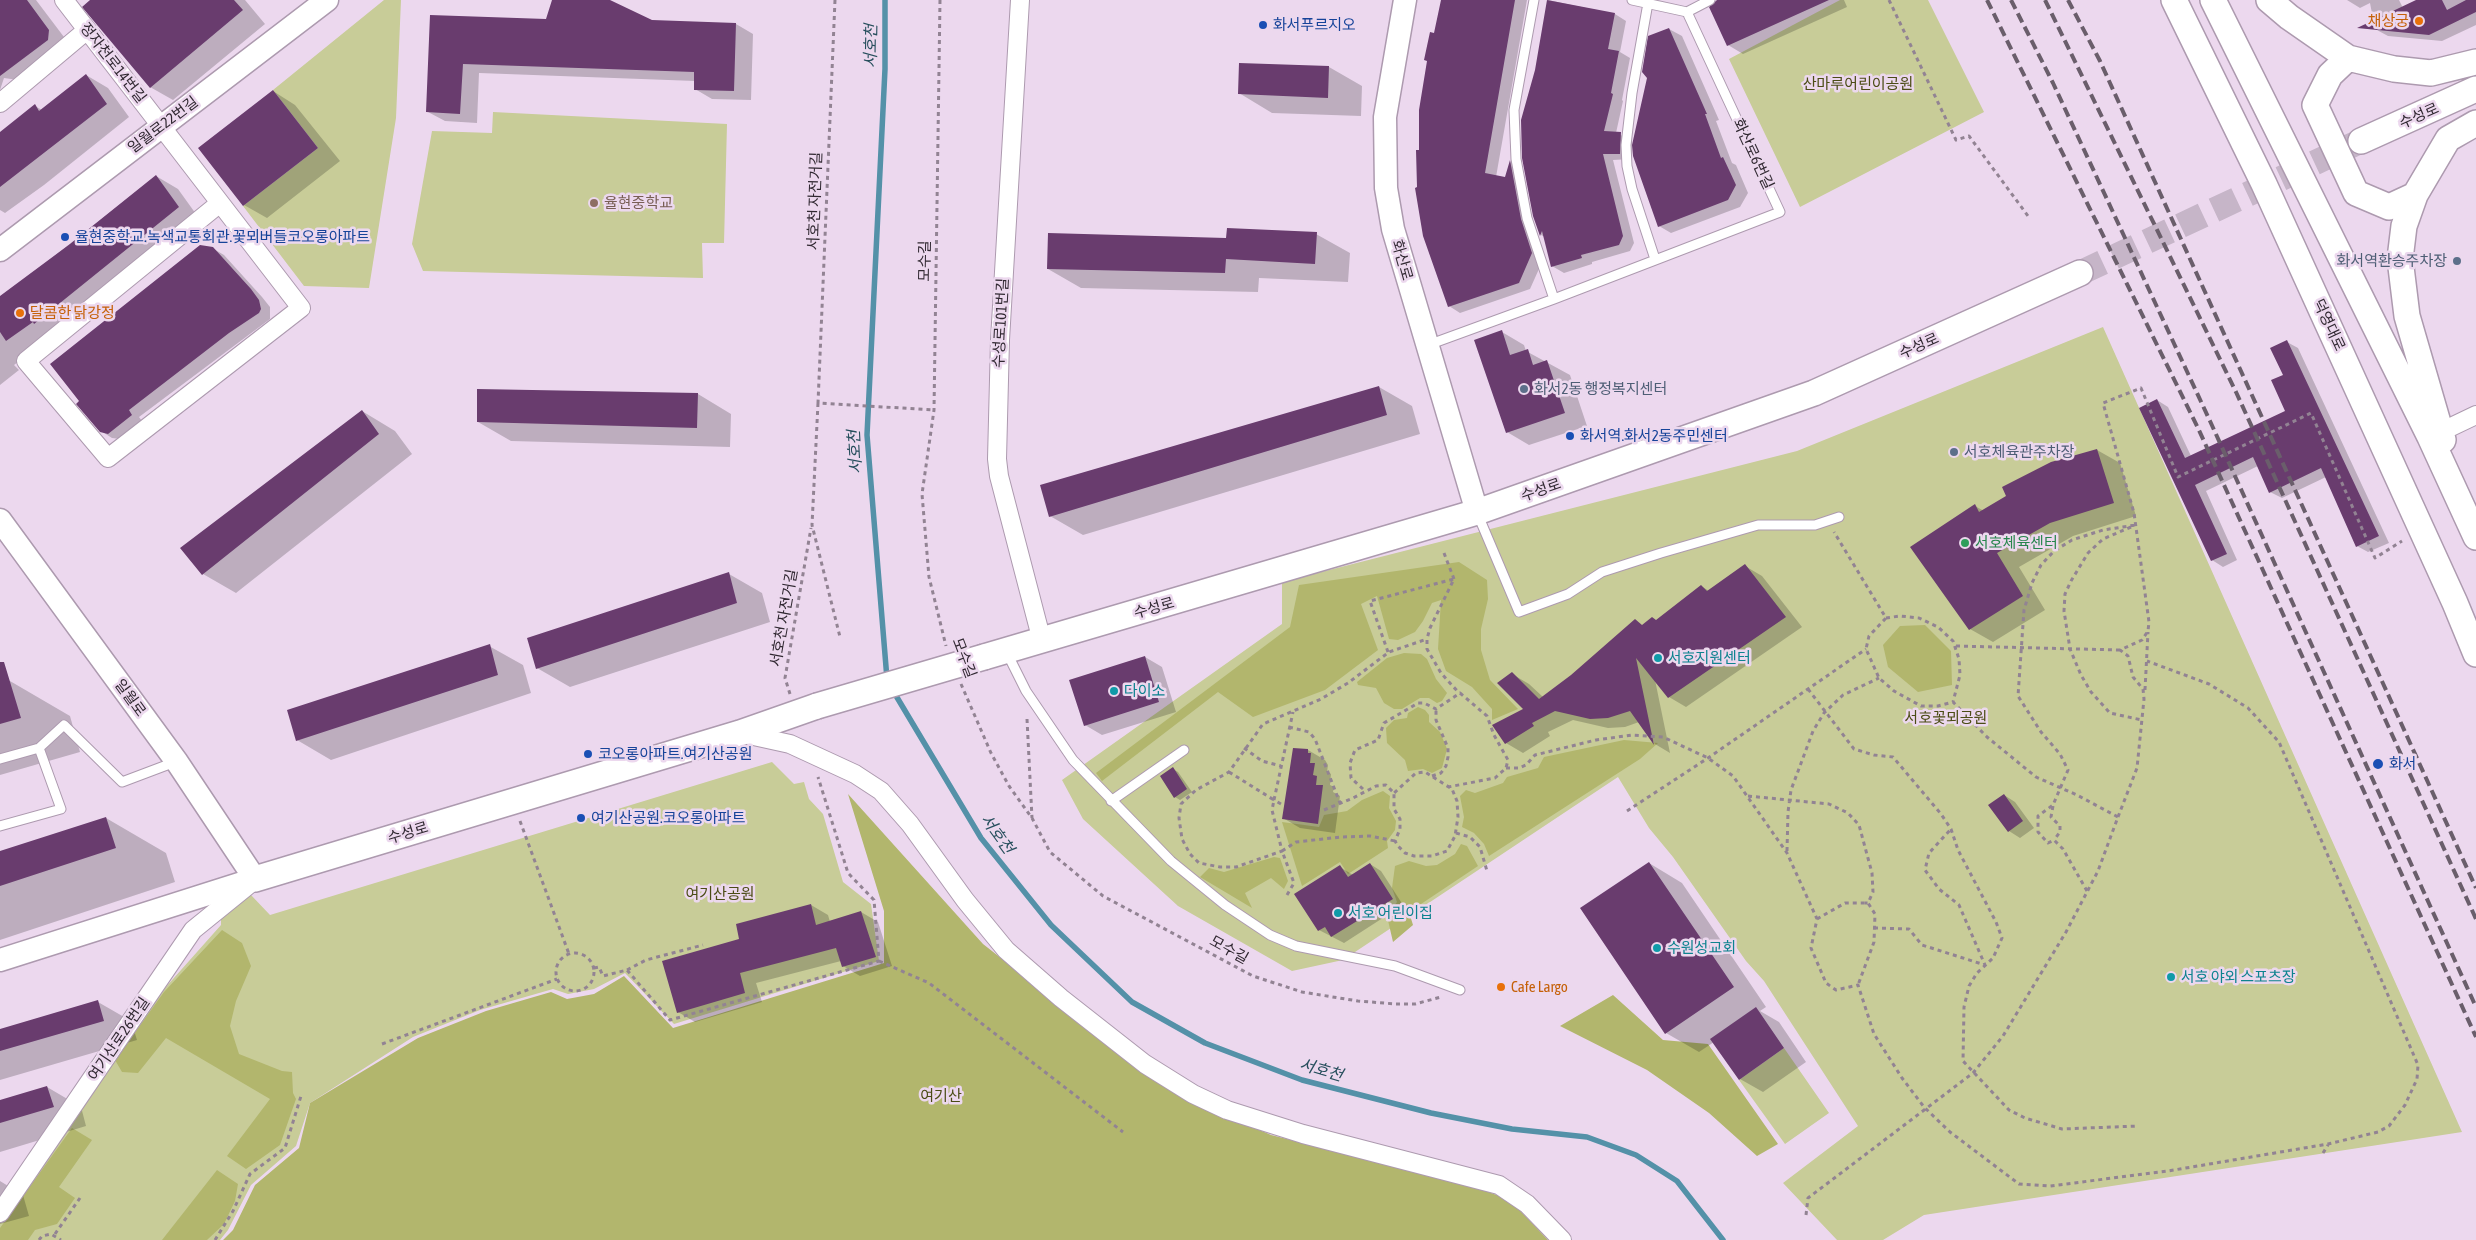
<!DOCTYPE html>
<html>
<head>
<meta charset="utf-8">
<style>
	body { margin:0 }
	canvas { display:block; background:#ecd8ee }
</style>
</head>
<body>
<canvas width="2476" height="1240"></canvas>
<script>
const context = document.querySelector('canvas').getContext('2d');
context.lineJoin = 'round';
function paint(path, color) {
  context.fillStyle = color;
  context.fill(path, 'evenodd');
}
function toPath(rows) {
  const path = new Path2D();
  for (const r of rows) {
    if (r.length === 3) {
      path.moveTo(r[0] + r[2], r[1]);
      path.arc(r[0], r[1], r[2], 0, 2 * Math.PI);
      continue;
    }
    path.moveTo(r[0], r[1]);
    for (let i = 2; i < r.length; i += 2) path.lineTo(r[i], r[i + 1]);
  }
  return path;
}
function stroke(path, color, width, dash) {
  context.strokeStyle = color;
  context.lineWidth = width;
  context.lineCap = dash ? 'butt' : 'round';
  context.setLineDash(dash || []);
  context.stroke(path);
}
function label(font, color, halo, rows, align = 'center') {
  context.font = font + ' "Asap Condensed","Noto Sans KR",sans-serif';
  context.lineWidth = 5;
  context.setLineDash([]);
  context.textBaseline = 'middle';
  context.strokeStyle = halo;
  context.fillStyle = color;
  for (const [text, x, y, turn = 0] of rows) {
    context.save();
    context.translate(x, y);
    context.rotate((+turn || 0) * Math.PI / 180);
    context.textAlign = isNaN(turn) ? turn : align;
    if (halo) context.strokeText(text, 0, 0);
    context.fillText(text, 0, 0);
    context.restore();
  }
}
paint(toPath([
	[384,0,401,0,396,118,369,288,304,286,243,206,318,148,273,90],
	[1840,0,1928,0,1984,112,1800,207,1729,59],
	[493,112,727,124,724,243,702,243,703,278,423,271,412,244,432,131,492,133],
	[2103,327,2462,1132,1924,1215,1883,1240,1837,1240,1783,1183,1858,1126,1764,981,1746,961,1673,857,1649,828,1618,777,1343,960,1292,971,1178,906,1083,819,1062,780,1282,624,1282,582,1797,451],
	[772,762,794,784,804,782,809,799,823,814,843,882,871,904,879,961,674,1024,625,973,594,989,568,994,553,989,480,1010,413,1037,310,1103,296,1146,251,1185,228,1230,220,1240,0,1240,0,1222,157,997,221,925,221,917,251,895,270,915],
	[1784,1048,1829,1113,1785,1144,1739,1080]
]), '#c8cc98');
paint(toPath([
	[1459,562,1487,580,1488,599,1481,629,1481,650,1490,680,1518,709,1492,720,1492,709,1472,687,1446,671,1438,649,1441,600,1432,603,1423,621,1415,632,1398,640,1389,639,1377,596,1361,604,1378,650,1325,690,1253,717,1218,692,1102,781,1096,773,1290,627,1299,585],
	[1925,625,1951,651,1952,685,1918,692,1888,667,1883,645,1900,626],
	[1404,653,1421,654,1427,659,1436,679,1447,693,1442,701,1437,703,1429,698,1420,698,1402,709,1394,709,1384,703,1376,688,1358,685,1357,682,1387,658],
	[1418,707,1425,710,1429,715,1429,722,1440,732,1447,749,1442,768,1432,773,1423,769,1408,771,1405,760,1387,743,1386,728,1394,720,1407,718,1408,713],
	[1624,740,1658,743,1640,759,1489,856,1484,844,1474,833,1462,827,1464,817,1460,796,1466,790,1475,793,1503,783,1507,777,1538,768,1544,757],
	[1383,791,1390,796,1389,808,1396,821,1395,830,1387,841,1388,848,1348,874,1340,862,1302,886,1282,822,1319,827,1324,815,1347,811,1362,800],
	[848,794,983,944,1169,1090,1271,1135,1467,1184,1510,1200,1548,1240,223,1240,233,1230,255,1185,299,1148,310,1103,418,1038,486,1011,551,992,567,999,594,994,624,976,673,1028,884,963,884,911],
	[1461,844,1467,846,1478,866,1409,912,1413,925,1393,942,1387,916,1397,902,1392,888,1395,866,1409,861,1426,866,1437,865,1455,854],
	[1274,857,1280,858,1288,881,1284,889,1271,878,1245,893,1252,908,1200,877,1209,868,1224,872],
	[222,930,242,943,251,966,236,1001,230,1026,239,1054,282,1071,292,1072,293,1093,296,1099,280,1145,246,1169,227,1156,270,1099,166,1038,138,1073,122,1072,115,1060,164,992],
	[1613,995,1663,1040,1708,1044,1778,1144,1757,1156,1709,1113,1647,1070,1560,1026],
	[72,1128,92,1140,59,1187,75,1198,57,1224,35,1230,28,1240,0,1240,0,1228],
	[217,1170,238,1184,235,1201,224,1224,207,1240,162,1240]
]), '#b2b66d');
paint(toPath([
	[0,0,36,0,67,41,25,81,4,78,0,90],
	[92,0,245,0,265,24,173,100,150,87],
	[553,0,606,0,652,21,736,24,753,34,751,100,712,99,695,89,695,81,479,73,477,123,445,121,428,112,431,16,547,20],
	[1443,0,1527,0,1496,177,1506,179,1511,161,1521,167,1532,226,1543,260,1530,289,1460,313,1449,306,1418,188,1420,151,1435,34],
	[1548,0,1615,14,1626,21,1620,52,1630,58,1622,100,1623,101,1616,133,1632,140,1631,159,1613,160,1634,243,1630,251,1592,262,1592,264,1564,273,1552,266,1545,237,1541,235,1534,216,1536,70],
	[1719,0,1844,0,1847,7,1743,54,1728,45],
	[2347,0,2399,0,2403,8,2419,0,2476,0,2476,25,2442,41,2388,36,2375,29,2370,3,2360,8],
	[1669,29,1682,36,1719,120,1716,121,1732,163,1736,165,1748,193,1740,207,1671,233,1659,226],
	[1329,67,1362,86,1361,116,1272,113,1239,93],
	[86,75,108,88,129,117,44,185,5,213,0,210,0,133,35,106,42,110],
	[273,91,295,105,340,161,267,218,244,205],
	[156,176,178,189,201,221,14,365,19,370,0,385,0,299],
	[1316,234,1350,253,1348,282,1259,278,1258,292,1081,288,1048,269,1228,239],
	[212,248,224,255,262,297,270,307,270,319,139,417,142,421,120,439,112,438,101,431],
	[1502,332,1524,345,1526,351,1570,375,1587,426,1529,445,1507,432],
	[2287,342,2298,348,2389,543,2368,552,2357,546,2326,477,2282,498,2270,492,2258,466,2206,491,2237,560,2223,567,2212,560,2157,400,2168,407,2191,456,2287,412,2285,375],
	[1379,387,1412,406,1420,434,1083,535,1050,516],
	[698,394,731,414,730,447,511,441,478,422],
	[362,411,395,431,412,454,236,593,203,574],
	[2097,450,2120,463,2136,516,2073,536,2019,567,2045,610,1993,642,1970,629,1975,506,1984,511],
	[1745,566,1762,576,1802,627,1686,707,1669,697,1655,680,1670,753,1655,744,1639,722,1625,727,1608,728,1573,720,1548,732,1550,736,1523,753,1506,743,1525,709,1512,674,1529,684,1543,697,1572,676,1635,621,1643,626,1657,621,1701,586,1709,591],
	[729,574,762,593,770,622,570,687,537,668],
	[489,646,523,665,531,693,331,760,297,740],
	[1145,657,1162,667,1176,712,1102,735,1085,725],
	[10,681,70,716,80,752,0,775,0,684],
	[1308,750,1325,760,1328,765,1327,772,1331,774,1330,785,1334,787,1333,792,1340,796,1335,833,1300,828,1283,818],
	[1173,769,1178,772,1192,792,1180,800,1175,797],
	[2004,795,2015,802,2034,828,2020,838,2009,831],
	[106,818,166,853,175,882,0,940,0,853],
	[1649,863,1682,883,1766,1007,1760,1011,1779,1022,1806,1062,1763,1092,1740,1079,1714,1042,1699,1052,1666,1033],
	[1370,864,1381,871,1403,905,1344,943,1319,930,1340,867,1353,875],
	[811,905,828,915,830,922,861,912,878,922,892,966,860,976,843,966,841,961,756,983,762,1002,695,1022,678,1012,741,939],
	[98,1002,131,1021,137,1040,0,1080,0,1030],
	[47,1087,81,1107,86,1126,0,1152,0,1101],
	[0,1181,23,1195,29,1216,0,1224]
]), '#0003');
stroke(toPath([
	[885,0,885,69,867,435,887,679],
	[892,689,981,838,1051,925,1132,1002,1205,1043,1302,1080,1431,1113,1512,1129,1587,1137,1636,1155,1677,1181,1723,1240]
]), '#5491a8', 5.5);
paint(toPath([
	[0,0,27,0,49,30,48,40,0,76],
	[90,0,234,0,243,10,150,88,82,7],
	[552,0,610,0,652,20,736,23,734,91,694,90,694,72,463,64,460,114,426,112,430,15,546,19],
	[1441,0,1515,0,1485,173,1505,177,1510,160,1521,219,1532,253,1519,283,1448,307,1423,236,1415,188,1417,187,1416,150,1419,150,1419,110,1427,61,1424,60,1430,32,1434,33],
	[1547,0,1615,13,1608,49,1619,51,1611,93,1613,94,1604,131,1621,132,1620,154,1603,154,1623,236,1619,245,1581,255,1582,258,1551,267,1542,231,1540,236,1533,216,1522,158,1521,120,1535,70],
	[1717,0,1829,0,1727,46,1709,7],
	[2416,0,2442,0,2447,10,2466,0,2476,0,2476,12,2429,35,2357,28],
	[1669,28,1707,114,1705,114,1721,158,1723,157,1736,185,1728,200,1658,227,1633,156,1632,145,1647,78,1642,72,1648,36],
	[1239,63,1329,66,1328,98,1238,94],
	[86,74,107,104,0,187,0,132,35,104,39,111],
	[273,90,318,148,243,206,198,148],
	[156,175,179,207,34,324,33,322,6,341,0,332,0,296,70,244],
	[1227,228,1317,232,1315,264,1226,259,1225,273,1047,269,1048,233,1226,238],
	[200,245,213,247,251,289,259,300,261,309,259,313,229,333,129,410,132,415,108,434,100,432,76,404,79,401,50,364],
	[1502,330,1510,355,1528,349,1533,365,1547,360,1565,413,1506,433,1474,340],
	[2287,340,2379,536,2356,547,2321,468,2269,493,2253,457,2195,485,2227,554,2211,561,2139,408,2157,399,2185,458,2285,411,2271,380,2283,375,2270,348],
	[1379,386,1387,415,1049,517,1040,485],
	[477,389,698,393,697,428,477,422],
	[362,410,379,434,202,575,180,548],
	[2097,449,2114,503,2050,523,1997,553,2023,596,1969,630,1910,547,1975,504,1979,512,2006,496,2002,487,2051,462],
	[1745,564,1786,617,1668,698,1636,658,1654,745,1630,711,1608,718,1590,719,1555,711,1532,723,1534,726,1505,744,1492,725,1523,709,1497,683,1512,672,1539,699,1571,675,1635,619,1642,625,1652,617,1656,620,1701,585,1707,591],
	[729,572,737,603,536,669,527,638],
	[490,644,498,675,296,741,287,710],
	[1145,656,1159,702,1084,726,1069,680],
	[0,662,4,662,21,718,0,724],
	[1293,748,1308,749,1308,753,1311,753,1310,763,1315,763,1313,775,1317,776,1316,785,1323,785,1318,824,1282,819],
	[1173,767,1187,789,1174,798,1160,776],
	[2004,794,2023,821,2008,832,1988,805],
	[106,817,116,848,0,886,0,851],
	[1649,862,1734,987,1665,1034,1580,908],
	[1370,863,1393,899,1331,937,1325,927,1318,931,1294,894,1340,865,1348,877],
	[811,904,816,925,861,911,876,957,842,967,836,948,740,973,745,993,677,1013,662,961,739,939,736,924],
	[98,1000,104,1021,0,1051,0,1029],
	[1756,1007,1784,1048,1739,1080,1710,1039],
	[47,1086,54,1107,0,1123,0,1100]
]), '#693c6e');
stroke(toPath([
	[2080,273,2361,141]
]), '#c6b5c8', 25, [25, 12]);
const service = toPath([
	[1534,0,1514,110,1516,159,1527,218,1554,299],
	[1648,3,1632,93,1626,145,1627,166,1632,189,1655,259],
	[1687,12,1710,0],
	[1428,345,1554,299,1780,212,1687,12,1632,0],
	[1478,515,1519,612,1568,594,1602,572,1661,553,1758,525,1815,525,1839,517],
	[1006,651,1026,691,1073,760,1171,861,1225,905,1270,935,1296,946,1395,966,1460,990],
	[39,748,64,725,122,782,175,762],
	[0,759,39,748,61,809,0,826],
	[1111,801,1184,750]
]);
const minor = toPath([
	[64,0,301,308,108,458,26,361,220,203],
	[1020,0,1000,340,997,459,999,476,1042,641],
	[0,103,87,30],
	[2430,437,2476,415],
	[740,733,790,744,855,774,881,791,910,824,965,900,1006,950,1061,998,1145,1064,1193,1094,1227,1110,1303,1134,1499,1185,1527,1204,1562,1240],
	[0,1213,193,930,251,883]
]);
const tertiary = toPath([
	[1405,0,1385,117,1386,188,1393,229,1477,512],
	[0,250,327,0],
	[0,520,177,762,255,879,0,960]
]);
const secondary = toPath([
	[2174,0,2264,184,2455,603,2476,654],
	[2213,0,2430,437,2476,537],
	[2269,0,2289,17,2348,58,2394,69,2431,73,2476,62],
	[2348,58,2330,75,2315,105,2356,193,2389,207,2415,195],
	[2361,141,2476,89],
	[2443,440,2407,316,2400,259,2404,226,2415,195,2448,139,2476,123],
	[984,657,1477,512,1814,393,2080,273],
	[255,879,740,733,817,706]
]);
stroke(service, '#ad9aaf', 11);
stroke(minor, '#ad9aaf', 20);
stroke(tertiary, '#ad9aaf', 25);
stroke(secondary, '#ad9aaf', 28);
stroke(toPath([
	[835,0,818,403,934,410],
	[940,0,934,410,922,494,929,577,946,646],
	[1889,0,1956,140,1969,136,2028,216],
	[818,403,812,525,840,637],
	[2131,527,2103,539,2088,553,2071,581,2065,594,2064,611,2070,649,2081,675,2091,692,2110,713,2142,720],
	[1444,553,1454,579],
	[1886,618,1900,616,1919,618,1938,627,1953,641,1959,659,1960,675,1953,702],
	[1956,646,2120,650],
	[1388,652,1370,601,1454,579,1430,628,1427,639,1427,649,1441,673,1459,693],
	[961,684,991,753,1009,786,1032,818,1050,852,1103,896,1253,976,1302,992,1358,1001,1396,1004,1415,1004,1441,997],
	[1808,689,1854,749,1874,755,1893,757,1941,814,1951,829,1958,850,1996,922,2002,938,1993,958,1977,973,1969,986,1964,1007,1963,1061,2009,1110,2025,1118,2062,1129,2138,1126],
	[2145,690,2148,632],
	[790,694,785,678,811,528],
	[1027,719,1032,818],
	[1289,727,1309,732,1315,739,1340,803],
	[1244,748,1262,761,1281,766],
	[1506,768,1519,768,1526,765,1535,755,1596,740,1632,735,1663,737,1708,758,1733,776,1787,853,1817,919,1811,948,1826,983,1836,990,1858,985,1874,1034,1902,1078,1924,1107,1950,1132,2019,1184,2050,1186,2168,1171,2328,1144,2378,1132,2389,1126,2405,1105,2417,1079,2418,1065,2279,742,2248,708,2209,684,2147,661],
	[1229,772,1274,800,1272,810,1282,851,1236,867,1220,867,1199,863,1190,854,1182,839,1179,818,1181,804,1196,790,1229,772,1263,724,1321,699,1348,683,1389,652,1427,639],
	[1432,776,1441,773,1446,766,1448,757,1448,748,1436,720,1436,709],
	[1363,789,1351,778,1350,763,1355,750,1378,740,1384,723,1418,703,1424,703,1436,709,1460,693,1487,716,1494,735,1508,760,1506,768,1495,778,1448,787],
	[1748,796,1829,804,1848,813,1859,825,1872,873,1873,892,1868,903,1865,903],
	[1281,804,1274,800,1293,712],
	[2053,806,2051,817,2060,826,2060,832,2054,840],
	[1324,810,1353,798,1376,786,1386,785,1394,793,1394,809,1400,819,1400,829,1395,841,1398,846,1405,853,1414,856,1432,856,1447,851,1455,836,1458,817,1457,801,1452,789,1425,772,1416,773,1394,793],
	[1627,811,1708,758,1866,649],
	[2118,817,2137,768,2144,699,2143,689,2133,677,2128,656,2120,650,2142,640,2148,631,2149,622,2134,513,2103,403,2141,388,2178,477,2311,413,2375,558,2402,541],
	[520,821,569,954],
	[1456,833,1470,837,1480,847,1487,871],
	[1787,851,1788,812,1791,790,1813,731,1824,713,1843,695,1879,678],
	[2087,891,2063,849,2054,840,2048,843,2038,832,2038,816,2053,805,2068,770,2060,754,2041,732,2018,696,2024,610,2032,583,2041,565,2054,551,2072,540,2103,530,2136,525],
	[1287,895,1294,883,1282,851,1296,842,1341,837,1370,836,1395,841],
	[1817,919,1845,903,1868,903,1875,914,1874,942,1858,985],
	[1874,928,1909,929,1922,945,1985,965,1959,905,1939,889,1925,870,1929,853,1951,829],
	[575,972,19],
	[879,961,929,983,1123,1132],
	[594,968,599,967,603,976,627,970,670,1020,879,961,874,900,848,873,818,777],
	[627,970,646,960,703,945],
	[382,1044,557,979],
	[2323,1153,2328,1145],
	[1806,1215,1808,1198,1973,1073,2003,1036,2066,932,2098,871,2118,817,2077,795,2036,777,1987,737,1953,702,1938,706,1921,706,1894,691,1879,678,1866,649,1869,636,1886,618,1834,532],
	[55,1234,80,1198],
	[39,1240,42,1236,51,1234,61,1240],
	[215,1240,233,1211,250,1174,285,1148,301,1096]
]), '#928393', 3, [4, 4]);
stroke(service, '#fff', 9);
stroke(minor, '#fff', 18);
stroke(tertiary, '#fff', 22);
stroke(secondary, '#fff', 25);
stroke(toPath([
	[1987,0,2198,428,2476,1037],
	[2011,0,2053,83,2210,421,2476,1007],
	[2045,0,2236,392,2476,919],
	[2068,0,2100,61,2476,888]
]), '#6a5e6b', 4, [10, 5]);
const secondaryBridge = toPath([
	[817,706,984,657]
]);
stroke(secondaryBridge, '#ad9aaf', 28, []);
stroke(secondaryBridge, '#fff', 25);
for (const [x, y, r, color] of [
	[2419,21,5,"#e8710a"],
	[1263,25,5,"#1a4fb4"],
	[594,203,5,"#8d6e63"],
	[65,237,5,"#1a4fb4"],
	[2457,261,5,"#5c6f8a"],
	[20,313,5,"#e8710a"],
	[1524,389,5,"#5c6f8a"],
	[1570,436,5,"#1a4fb4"],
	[1954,452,5,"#5c6f8a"],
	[1965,543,5,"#2e9e5b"],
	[1658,658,5,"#0f9aa8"],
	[1114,691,5,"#0f9aa8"],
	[588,754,5,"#1a4fb4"],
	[2378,764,6,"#1a4fb4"],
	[581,818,5,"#1a4fb4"],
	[1338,913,5,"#0f9aa8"],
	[1657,948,5,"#0f9aa8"],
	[2171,977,5,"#0f9aa8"],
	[1501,987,5,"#e8710a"]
]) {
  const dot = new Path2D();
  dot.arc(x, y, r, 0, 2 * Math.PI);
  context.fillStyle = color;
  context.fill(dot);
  stroke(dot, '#ecd8ee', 2);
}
label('15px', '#c56008', '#ecd8ee', [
	["채상궁",2409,21,"right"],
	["달콤한 닭강정",30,313],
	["Cafe Largo",1511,987]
], 'left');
label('15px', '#164399', '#ecd8ee', [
	["화서푸르지오",1273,25],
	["율현중학교.녹색교통회관.꽃뫼버들코오롱아파트",75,237],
	["화서역.화서2동주민센터",1580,436],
	["코오롱아파트.여기산공원",598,754],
	["화서",2389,764],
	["여기산공원.코오롱아파트",591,818]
], 'left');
label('15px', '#302831', '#ecd8ee', [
	["정자천로14번길",113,63,52],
	["수성로",2419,116,-24],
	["일월로22번길",163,125,-37],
	["화산로6번길",1753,154,65],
	["서호천 자전거길",815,201,-88],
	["화산로",1402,260,74],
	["모수길",925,261,-89],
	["수성로101번길",1001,323,-87],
	["덕영대로",2329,325,65],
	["수성로",1919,346,-24],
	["수성로",1541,490,-19],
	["수성로",1154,608,-16],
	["서호천 자전거길",784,618,-80],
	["모수길",964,658,69],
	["일월로",130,698,54],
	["수성로",408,833,-17],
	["모수길",1229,950,29],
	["여기산로26번길",119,1039,-56]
]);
label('15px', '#4b4c15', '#ecd8ee', [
	["산마루어린이공원",1858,84],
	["서호꽃뫼공원",1946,718],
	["여기산공원",720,894],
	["여기산",941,1096]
]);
label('15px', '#785e54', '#ecd8ee', [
	["율현중학교",604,203]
], 'left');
label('15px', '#4e5e75', '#ecd8ee', [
	["화서역환승주차장",2447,261,"right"],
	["화서2동 행정복지센터",1534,389],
	["서호체육관주차장",1964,452]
], 'left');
label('15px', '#27864d', '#ecd8ee', [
	["서호체육센터",1975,543]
], 'left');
label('15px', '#0d838f', '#ecd8ee', [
	["서호지원센터",1668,658],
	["다이소",1124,691],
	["서호 어린이집",1348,913],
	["수원성교회",1667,948],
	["서호 야외 스포츠장",2181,977]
], 'left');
label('italic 16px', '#264e5c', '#ecd8ee', [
	["서호천",871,46,-89],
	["서호천",855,452,-93],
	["서호천",997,834,54],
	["서호천",1321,1070,16]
]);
</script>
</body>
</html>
